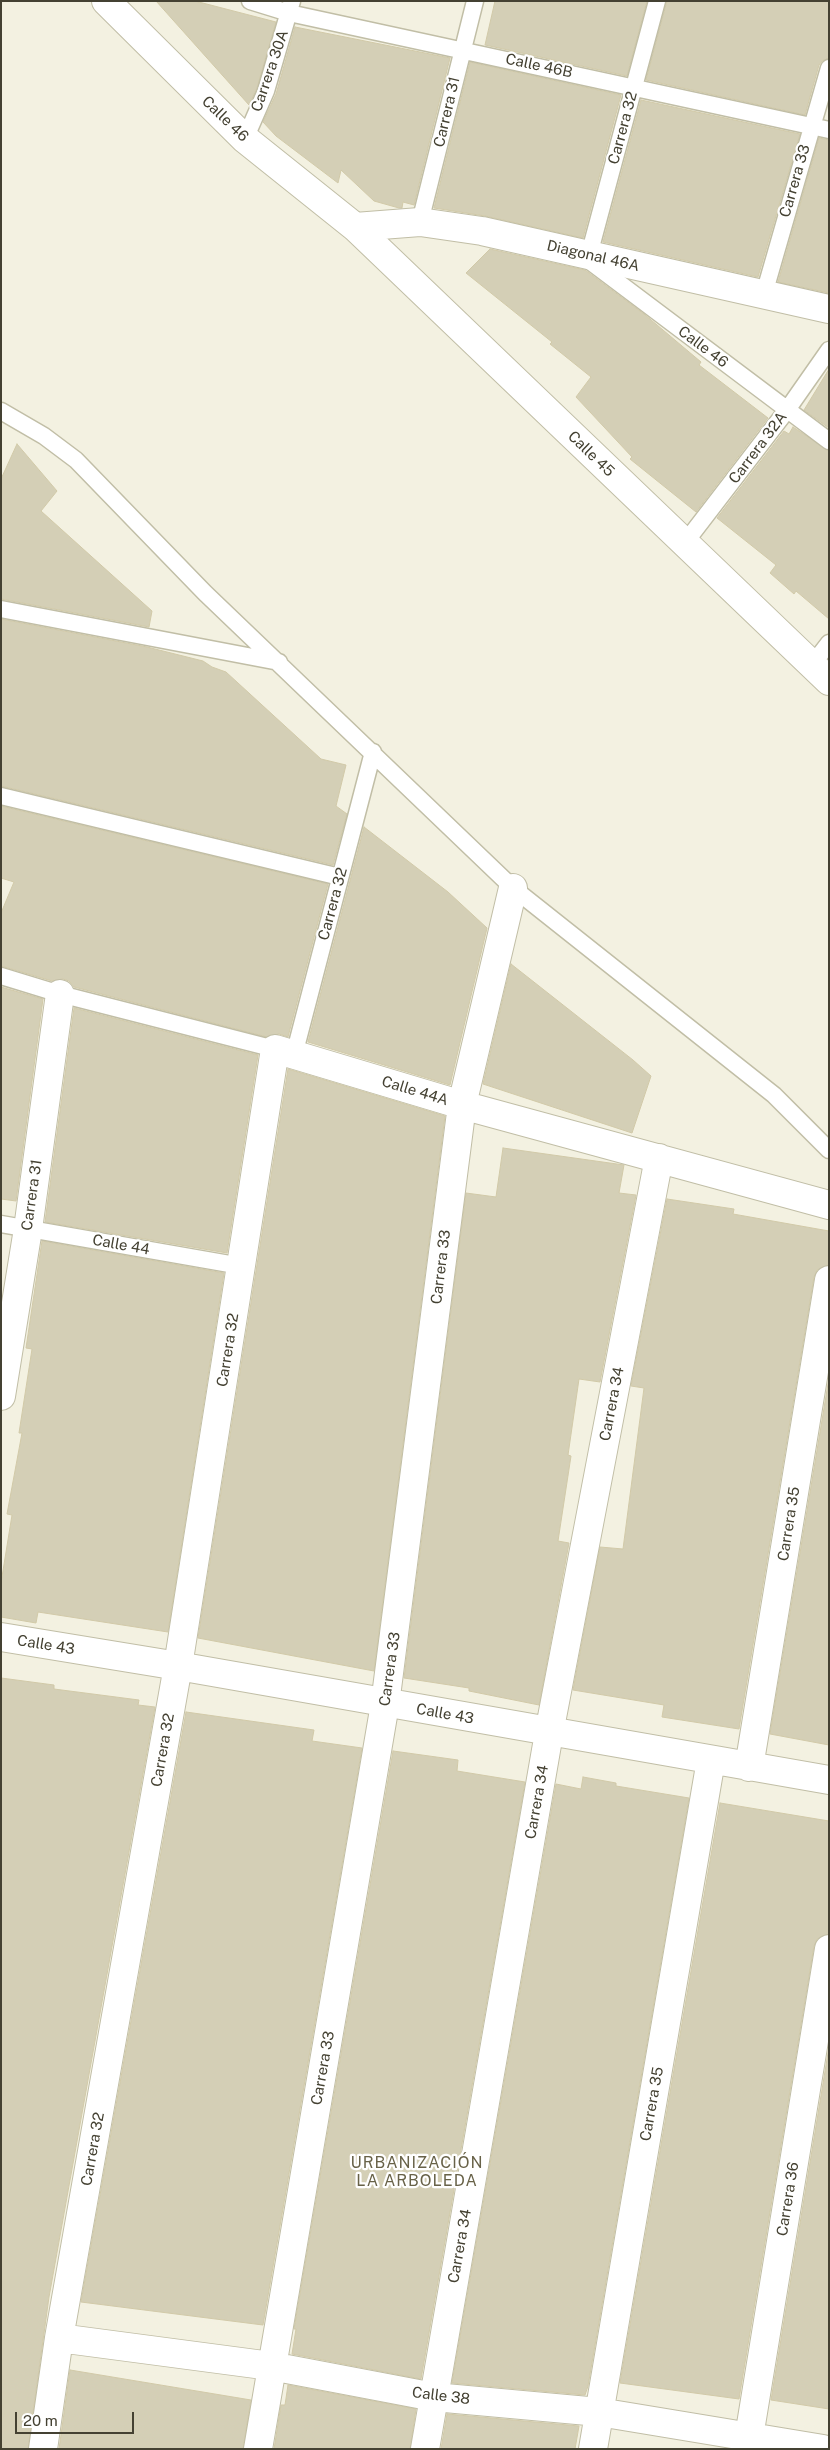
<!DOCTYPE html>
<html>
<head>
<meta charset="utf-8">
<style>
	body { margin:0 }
	#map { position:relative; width:830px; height:2450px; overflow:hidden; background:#f3f1e1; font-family:"Public Sans",sans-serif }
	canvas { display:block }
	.frame { position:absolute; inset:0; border:2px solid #444132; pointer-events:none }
	.scale { position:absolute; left:15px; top:2412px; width:119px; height:22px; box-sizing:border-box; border:2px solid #444132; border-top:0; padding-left:6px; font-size:15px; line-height:18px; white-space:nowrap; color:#444132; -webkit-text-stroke:4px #fff; paint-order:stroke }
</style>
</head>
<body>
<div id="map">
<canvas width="830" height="2450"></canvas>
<div class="frame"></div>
<div class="scale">20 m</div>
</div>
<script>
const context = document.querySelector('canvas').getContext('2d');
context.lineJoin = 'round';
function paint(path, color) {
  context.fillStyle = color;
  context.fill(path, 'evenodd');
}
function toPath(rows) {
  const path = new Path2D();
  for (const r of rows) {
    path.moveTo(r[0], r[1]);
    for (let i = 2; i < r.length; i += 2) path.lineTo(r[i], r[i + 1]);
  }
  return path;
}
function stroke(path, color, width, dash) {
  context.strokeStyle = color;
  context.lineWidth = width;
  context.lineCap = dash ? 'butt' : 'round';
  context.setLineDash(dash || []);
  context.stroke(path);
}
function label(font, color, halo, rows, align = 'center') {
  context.font = font + ' "Public Sans",sans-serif';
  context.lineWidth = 4.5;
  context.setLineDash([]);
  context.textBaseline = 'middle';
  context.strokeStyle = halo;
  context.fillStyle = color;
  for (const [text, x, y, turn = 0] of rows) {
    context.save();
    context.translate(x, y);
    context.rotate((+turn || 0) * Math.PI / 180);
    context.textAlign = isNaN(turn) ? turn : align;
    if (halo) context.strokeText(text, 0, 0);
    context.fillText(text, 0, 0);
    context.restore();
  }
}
const building = toPath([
	[156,1,195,1,276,22,257,88,249,105,156,1],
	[495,1,647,1,627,76,485,45,495,1],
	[667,1,829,1,829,58,822,61,819,65,805,115,646,80,667,1],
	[295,27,450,58,414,205,403,202,402,208,399,208,374,201,341,170,338,183,276,136,263,122,276,94,295,27],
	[470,62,621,95,583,238,485,216,434,208,470,62],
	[641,100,800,134,758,277,603,242,641,100],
	[819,138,829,140,829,293,778,282,819,138],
	[490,249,585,270,644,314,701,362,699,365,768,418,696,512,630,459,632,457,576,397,591,377,550,344,552,342,466,273,490,249],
	[829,369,829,428,804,410,829,369],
	[793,427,829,451,829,619,796,591,794,594,770,573,776,565,717,518,784,431,789,434,793,427],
	[17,444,57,491,41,511,152,611,149,627,1,599,1,479,17,444],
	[1,619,147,647,203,661,212,667,226,672,321,759,346,765,336,806,347,814,333,865,1,786,1,619],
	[1,806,328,884,288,1037,279,1034,267,1037,74,987,69,981,63,979,52,981,1,966,1,913,14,882,1,878,1,806],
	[364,827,448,892,487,928,450,1085,308,1042,364,827],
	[511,964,633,1060,651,1076,632,1133,483,1084,511,964],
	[1,987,43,999,16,1201,1,1199,1,987],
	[74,1008,258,1055,227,1253,45,1222,74,1008],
	[288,1069,445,1116,374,1671,198,1638,288,1069],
	[503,1148,624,1165,619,1193,636,1195,600,1382,579,1379,568,1455,571,1456,558,1541,569,1543,539,1705,469,1691,469,1688,404,1678,466,1193,496,1197,503,1148],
	[667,1199,734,1209,733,1214,829,1231,829,1265,817,1270,814,1277,739,1729,662,1717,664,1705,573,1690,600,1547,623,1549,644,1388,631,1386,667,1199],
	[42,1241,224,1273,168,1632,38,1612,36,1623,1,1617,1,1583,12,1515,7,1514,22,1433,19,1433,32,1349,26,1348,42,1241],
	[829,1378,829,1745,770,1734,829,1378],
	[1,1678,54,1685,54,1689,139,1700,138,1705,155,1707,49,2297,28,2449,1,2449,1,1678],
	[186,1712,314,1730,312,1741,362,1748,263,2325,81,2302,186,1712],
	[393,1751,458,1760,457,1771,525,1782,421,2379,292,2354,296,2329,294,2329,393,1751],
	[583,1777,616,1783,616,1786,689,1798,588,2386,585,2395,452,2383,556,1784,581,1789,583,1777],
	[720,1803,829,1821,829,1934,817,1939,814,1946,739,2399,620,2383,720,1803],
	[829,2047,829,2409,771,2400,829,2047],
	[70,2370,251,2400,243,2449,59,2449,70,2370],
	[288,2385,416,2409,410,2449,274,2449,281,2405,285,2405,288,2385],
	[447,2414,579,2426,575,2449,441,2449,447,2414]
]);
paint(building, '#d4cfb6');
stroke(building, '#d1c9a8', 1);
const lane = toPath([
	[250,1,289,13,829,130],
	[245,139,266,91,292,1],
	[420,222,475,1],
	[589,255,657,1],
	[587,259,829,441],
	[764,294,829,68],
	[1,411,44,436,76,460,205,593,513,888,774,1095,829,1150],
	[684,544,787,410,829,350],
	[1,609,279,662],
	[812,665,829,643],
	[1,796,340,877],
	[1,976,60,994,275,1049],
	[294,1055,373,752],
	[1,1224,241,1266]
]);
const street = toPath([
	[106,1,245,139,355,227,829,681],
	[355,227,420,222,482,231,829,309],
	[1,1396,28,1229,60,994],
	[1,1637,178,1666,829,1780],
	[749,1767,829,1280],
	[59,2338,271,2366,434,2397,599,2412,823,2449],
	[43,2449,59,2338,178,1666,275,1049,462,1105,829,1205],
	[258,2449,385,1704,462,1105,513,888],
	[425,2449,549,1733,659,1158],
	[593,2449,711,1760],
	[747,2449,829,1949]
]);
stroke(lane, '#c1bea6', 19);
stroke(street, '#c1bea6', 30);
stroke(lane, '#fff', 16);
stroke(street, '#fff', 28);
label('15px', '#444132', '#fff', [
	["Calle 46B",539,66,12],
	["Carrera 30A",270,71,-71],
	["Carrera 31",447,112,-77],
	["Calle 46",225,119,44],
	["Carrera 32",623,128,-75],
	["Carrera 33",795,181,-74],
	["Diagonal 46A",593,256,13],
	["Calle 46",703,347,37],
	["Carrera 32A",758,448,-53],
	["Calle 45",591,454,44],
	["Carrera 32",333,904,-75],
	["Calle 44A",415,1091,17],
	["Carrera 31",32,1195,-82],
	["Calle 44",121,1245,10],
	["Carrera 33",441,1267,-83],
	["Carrera 32",228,1350,-81],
	["Carrera 34",612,1404,-79],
	["Carrera 35",789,1524,-81],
	["Calle 43",46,1645,9],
	["Carrera 33",390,1669,-82],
	["Calle 43",445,1714,10],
	["Carrera 32",163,1750,-80],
	["Carrera 34",537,1802,-80],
	["Carrera 33",323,2068,-80],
	["Carrera 35",652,2104,-80],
	["Carrera 32",93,2149,-80],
	["Carrera 36",788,2199,-81],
	["Carrera 34",460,2246,-80],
	["Calle 38",441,2396,7]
]);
context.letterSpacing = '1px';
label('16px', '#686248', '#fff', [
	["URBANIZACIÓN",417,2163],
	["LA ARBOLEDA",417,2181]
]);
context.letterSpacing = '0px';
</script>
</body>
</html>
